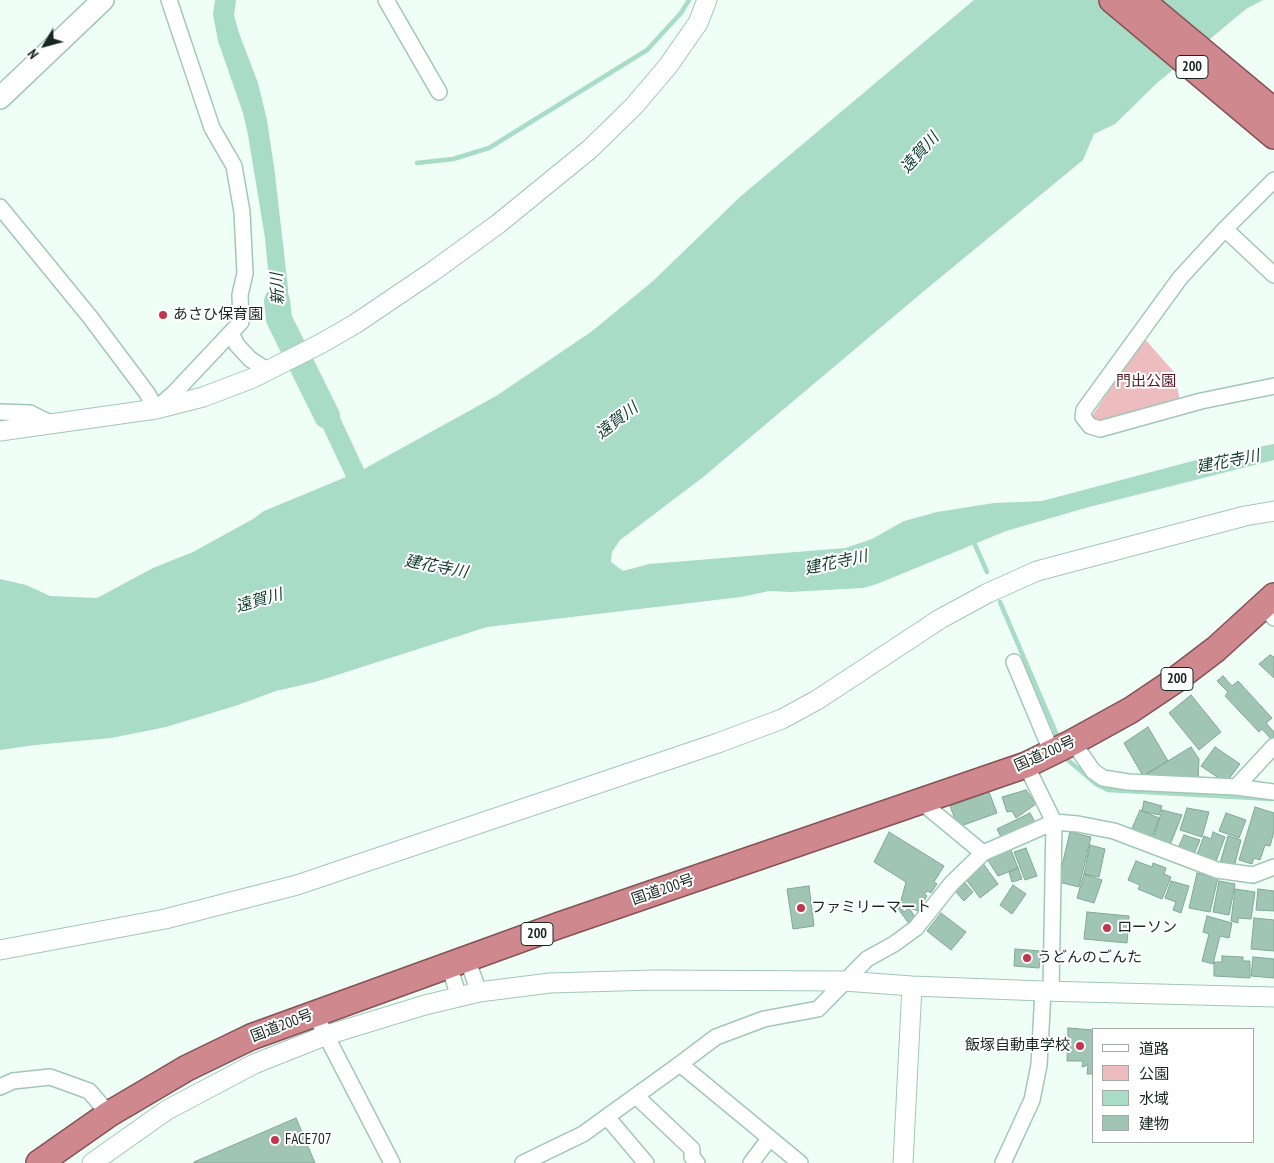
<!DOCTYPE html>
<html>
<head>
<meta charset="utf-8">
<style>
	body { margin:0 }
	#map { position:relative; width:1274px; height:1163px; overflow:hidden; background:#effff8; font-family:"PT Sans Narrow","Noto Sans JP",sans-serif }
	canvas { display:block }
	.legend { position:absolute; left:1092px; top:1028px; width:162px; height:115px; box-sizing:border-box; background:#fff; border:1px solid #a3a9a6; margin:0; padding:6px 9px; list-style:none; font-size:15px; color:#182720 }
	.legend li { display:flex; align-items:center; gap:10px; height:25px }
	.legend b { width:25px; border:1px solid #a3a9a6 }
	.north { position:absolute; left:20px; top:20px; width:50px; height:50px; -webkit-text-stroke:4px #fff; paint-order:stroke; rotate:233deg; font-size:14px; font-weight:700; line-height:20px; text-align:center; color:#182720 }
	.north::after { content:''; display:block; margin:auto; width:18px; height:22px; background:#182720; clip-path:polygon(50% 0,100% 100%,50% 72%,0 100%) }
</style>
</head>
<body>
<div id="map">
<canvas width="1274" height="1163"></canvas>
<ul class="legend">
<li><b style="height:6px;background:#fff"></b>道路</li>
<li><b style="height:14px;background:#edbcbe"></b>公園</li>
<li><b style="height:14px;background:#a8dcc6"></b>水域</li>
<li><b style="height:14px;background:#a0c5b5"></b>建物</li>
</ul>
<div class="north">N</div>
</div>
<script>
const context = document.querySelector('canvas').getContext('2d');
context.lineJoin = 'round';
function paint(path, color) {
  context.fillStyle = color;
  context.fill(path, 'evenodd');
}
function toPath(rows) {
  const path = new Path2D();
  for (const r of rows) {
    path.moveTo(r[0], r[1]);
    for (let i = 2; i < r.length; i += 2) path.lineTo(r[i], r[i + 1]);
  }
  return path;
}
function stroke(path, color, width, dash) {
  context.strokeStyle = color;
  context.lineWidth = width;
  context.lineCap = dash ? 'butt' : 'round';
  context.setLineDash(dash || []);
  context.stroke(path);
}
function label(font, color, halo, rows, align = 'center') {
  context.font = font + ' "PT Sans Narrow","Noto Sans JP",sans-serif';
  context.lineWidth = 4;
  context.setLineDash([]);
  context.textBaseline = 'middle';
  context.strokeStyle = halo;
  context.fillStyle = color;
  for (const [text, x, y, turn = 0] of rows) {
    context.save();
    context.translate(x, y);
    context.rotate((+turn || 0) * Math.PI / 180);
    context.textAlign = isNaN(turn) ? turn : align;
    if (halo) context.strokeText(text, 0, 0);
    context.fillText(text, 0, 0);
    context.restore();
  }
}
paint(toPath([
	[1144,338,1174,372,1180,400,1102,424,1096,422,1092,416]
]), '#edbcbe');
paint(toPath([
	[215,0,236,0,234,15,239,33,258,83,267,120,275,174,288,288,288,297,281,299,290,333,279,337,273,322,265,238,248,135,243,113,218,41,213,14],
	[974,0,1263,0,1246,9,1157,83,1115,124,1094,134,1083,160,924,291,702,478,620,540,612,552,611,562,623,571,649,564,845,548,872,539,904,521,937,512,994,503,1042,501,1204,458,1274,444,1274,460,1089,507,1006,531,877,584,863,588,790,592,769,591,741,597,487,627,315,682,276,691,238,705,166,727,111,738,35,745,0,750,0,579,26,585,50,596,97,598,153,568,193,552,253,519,264,511,346,477,304,388,322,379,364,469,496,396,591,332,653,281,741,196]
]), '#a8dcc6');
stroke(toPath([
	[417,163,453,159,489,148,647,50,681,13,689,0],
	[972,538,987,572],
	[1000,602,1059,740],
	[1065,754,1068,760,1096,784,1108,790,1272,799]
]), '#a8dcc6', 4.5);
stroke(toPath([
	[277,301,279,319,327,416]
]), '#a8dcc6', 26);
const building = toPath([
	[1270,655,1274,657,1274,678,1259,664,1270,655],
	[1223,676,1232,686,1238,681,1272,718,1266,723,1274,732,1274,738,1272,740,1262,729,1259,732,1225,696,1228,692,1217,681,1223,676],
	[1191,695,1221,732,1199,750,1169,713,1191,695],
	[1148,727,1168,761,1143,776,1124,743,1148,727],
	[1191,747,1199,759,1198,781,1143,776,1191,747],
	[1215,747,1240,764,1226,783,1201,766,1215,747],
	[1026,790,1036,804,1016,818,1012,811,1007,812,1002,797,1026,790],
	[989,792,997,813,958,827,950,806,989,792],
	[1144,801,1162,806,1159,815,1142,811,1144,801],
	[1255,807,1274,813,1274,832,1270,846,1265,845,1260,860,1254,858,1252,864,1239,860,1255,807],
	[1187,808,1209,812,1202,837,1180,830,1187,808],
	[1140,810,1159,818,1151,841,1130,833,1140,810],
	[1162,810,1182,815,1170,845,1152,843,1162,810],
	[1030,813,1035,822,1002,839,997,829,1030,813],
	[1226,813,1246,820,1239,838,1219,831,1226,813],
	[889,832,944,866,934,882,937,884,931,893,928,891,924,893,927,896,918,911,900,904,906,882,874,862,889,832],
	[1070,832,1091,837,1079,887,1058,882,1070,832],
	[1213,832,1225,837,1215,864,1196,857,1204,836,1211,839,1213,832],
	[1184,835,1200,840,1193,856,1177,850,1184,835],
	[1228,836,1241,840,1234,867,1220,863,1228,836],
	[1090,845,1105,849,1099,877,1084,874,1090,845],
	[1026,848,1037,876,1025,880,1014,852,1026,848],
	[1011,850,1018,868,998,876,987,859,1011,850],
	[1136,861,1152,867,1153,863,1166,868,1164,874,1171,877,1162,899,1138,889,1140,885,1128,880,1136,861],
	[982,862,998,884,980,898,965,878,982,862],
	[1018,868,1022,879,1012,882,1009,872,1018,868],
	[1197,873,1218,878,1210,912,1189,908,1197,873],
	[1084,874,1102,880,1094,903,1077,898,1084,874],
	[1171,881,1189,886,1181,913,1173,910,1176,902,1165,898,1171,881],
	[1219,881,1235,884,1229,915,1213,912,1219,881],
	[965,883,973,892,964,901,955,891,965,883],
	[1013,885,1026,894,1012,914,1000,905,1013,885],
	[809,886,814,926,793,929,787,889,809,886],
	[1235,889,1255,892,1251,919,1238,918,1238,923,1231,921,1235,889],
	[1258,889,1274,891,1274,911,1256,910,1258,889],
	[898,904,904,912,909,908,917,920,910,925,896,906,898,904],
	[1087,912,1129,916,1127,943,1084,939,1087,912],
	[941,913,966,932,951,950,927,931,941,913],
	[1207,916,1232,923,1229,938,1220,936,1213,964,1202,961,1209,934,1203,932,1207,916],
	[1254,918,1274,920,1274,951,1251,949,1254,918],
	[1015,949,1041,951,1039,968,1014,966,1015,949],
	[1222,956,1243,957,1243,961,1250,961,1250,978,1214,976,1214,962,1222,962,1222,956],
	[1253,957,1274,959,1274,978,1251,976,1253,957],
	[1068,1028,1093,1030,1093,1074,1087,1074,1088,1065,1082,1067,1083,1061,1067,1061,1068,1028],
	[296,1118,315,1163,194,1163,194,1162,296,1118]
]);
paint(building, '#a0c5b5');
stroke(building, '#82a797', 1);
const minor = toPath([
	[386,0,439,92],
	[1274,180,1225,229,1180,278,1084,410,1083,417,1090,426,1100,429,1201,401,1274,386],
	[0,207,90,317,147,393,156,409,175,392,241,322,240,295,245,273,242,212,234,166,212,128,169,0],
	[1225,229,1274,275],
	[231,333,237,345,250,359,262,367,271,369],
	[0,412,30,413,52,424],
	[1263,607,1274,618],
	[1014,662,1052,753],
	[1073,742,1093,771,1103,778,1128,782,1236,787,1274,746],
	[1026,765,1054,822,1051,992],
	[1236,787,1274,792],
	[920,801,983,853],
	[467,959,479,992],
	[449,966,459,997],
	[315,1014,392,1163],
	[680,1064,800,1163],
	[0,1087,13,1081,50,1077,89,1091,109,1114],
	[636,1096,692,1149,692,1157,697,1163],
	[607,1117,646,1163],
	[523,1163,583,1134,680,1064,716,1037,764,1019,818,1009,867,959,894,944,916,928,951,884,983,853,1054,822,1078,824,1114,831,1217,870,1253,875,1274,867],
	[751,1163,769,1139],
	[1003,1163,1032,1100,1039,1065,1043,991]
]);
const tertiary = toPath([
	[0,431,156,409,203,397,253,378,322,343,355,324,432,272,498,224,590,149,634,106,668,66,698,23,707,0],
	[0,950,165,919,297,885,718,743,782,719,817,700,940,619,988,593,1037,571,1245,516,1274,511],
	[92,1163,167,1110,254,1064,327,1035,425,1005,479,992,550,983,654,980,844,981,912,986,1043,991,1274,997],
	[903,1163,912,986]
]);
const secondary = toPath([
	[0,98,103,0]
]);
const trunk = toPath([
	[1112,0,1274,136],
	[1141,0,1274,111],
	[39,1163,109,1114,187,1068,251,1037,560,925,1026,765,1073,742,1131,710,1174,681,1216,649,1274,596]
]);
stroke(minor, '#a1c7b7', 18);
stroke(tertiary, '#a1c7b7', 21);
stroke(secondary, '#a1c7b7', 24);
stroke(trunk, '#865355', 28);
stroke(minor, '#fff', 15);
stroke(tertiary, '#fff', 19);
stroke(secondary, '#fff', 21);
stroke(trunk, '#ce888e', 25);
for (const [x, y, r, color] of [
	[163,315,5,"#c4344d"],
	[801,908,5,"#c4344d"],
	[1107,928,5,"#c4344d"],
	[1027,958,5,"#c4344d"],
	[1080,1046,5,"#c4344d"],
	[275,1140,5,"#c4344d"]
]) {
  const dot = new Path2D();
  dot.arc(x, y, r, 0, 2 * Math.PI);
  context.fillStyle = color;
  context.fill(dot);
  stroke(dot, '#fff', 2);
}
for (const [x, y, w] of [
	[1192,67,32],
	[1177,679,32],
	[537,934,32]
]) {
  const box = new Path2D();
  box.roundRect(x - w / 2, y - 11.5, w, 23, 4);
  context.fillStyle = '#fff';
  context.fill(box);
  stroke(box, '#182720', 1);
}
label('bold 14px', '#182720', null, [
	["200",1192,67],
	["200",1177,679],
	["200",537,934]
]);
label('15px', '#182720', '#fff', [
	["あさひ保育園",173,315],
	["ファミリーマート",811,908],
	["ローソン",1117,928],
	["うどんのごんた",1037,958],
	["飯塚自動車学校",1070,1046,"right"],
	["FACE707",285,1140]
], 'left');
label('15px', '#551620', '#fff', [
	["門出公園",1146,382]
]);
label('15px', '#182720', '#fff', [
	["国道200号",1045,754,-24],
	["国道200号",663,890,-19],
	["国道200号",282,1026,-21]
]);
label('italic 16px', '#113d2e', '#fff', [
	["遠賀川",920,153,-48],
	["新川",278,289,-92],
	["遠賀川",617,421,-38],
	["建花寺川",1228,462,-11],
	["建花寺川",836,563,-12],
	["建花寺川",436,567,11],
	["遠賀川",259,601,-16]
]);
</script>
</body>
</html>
